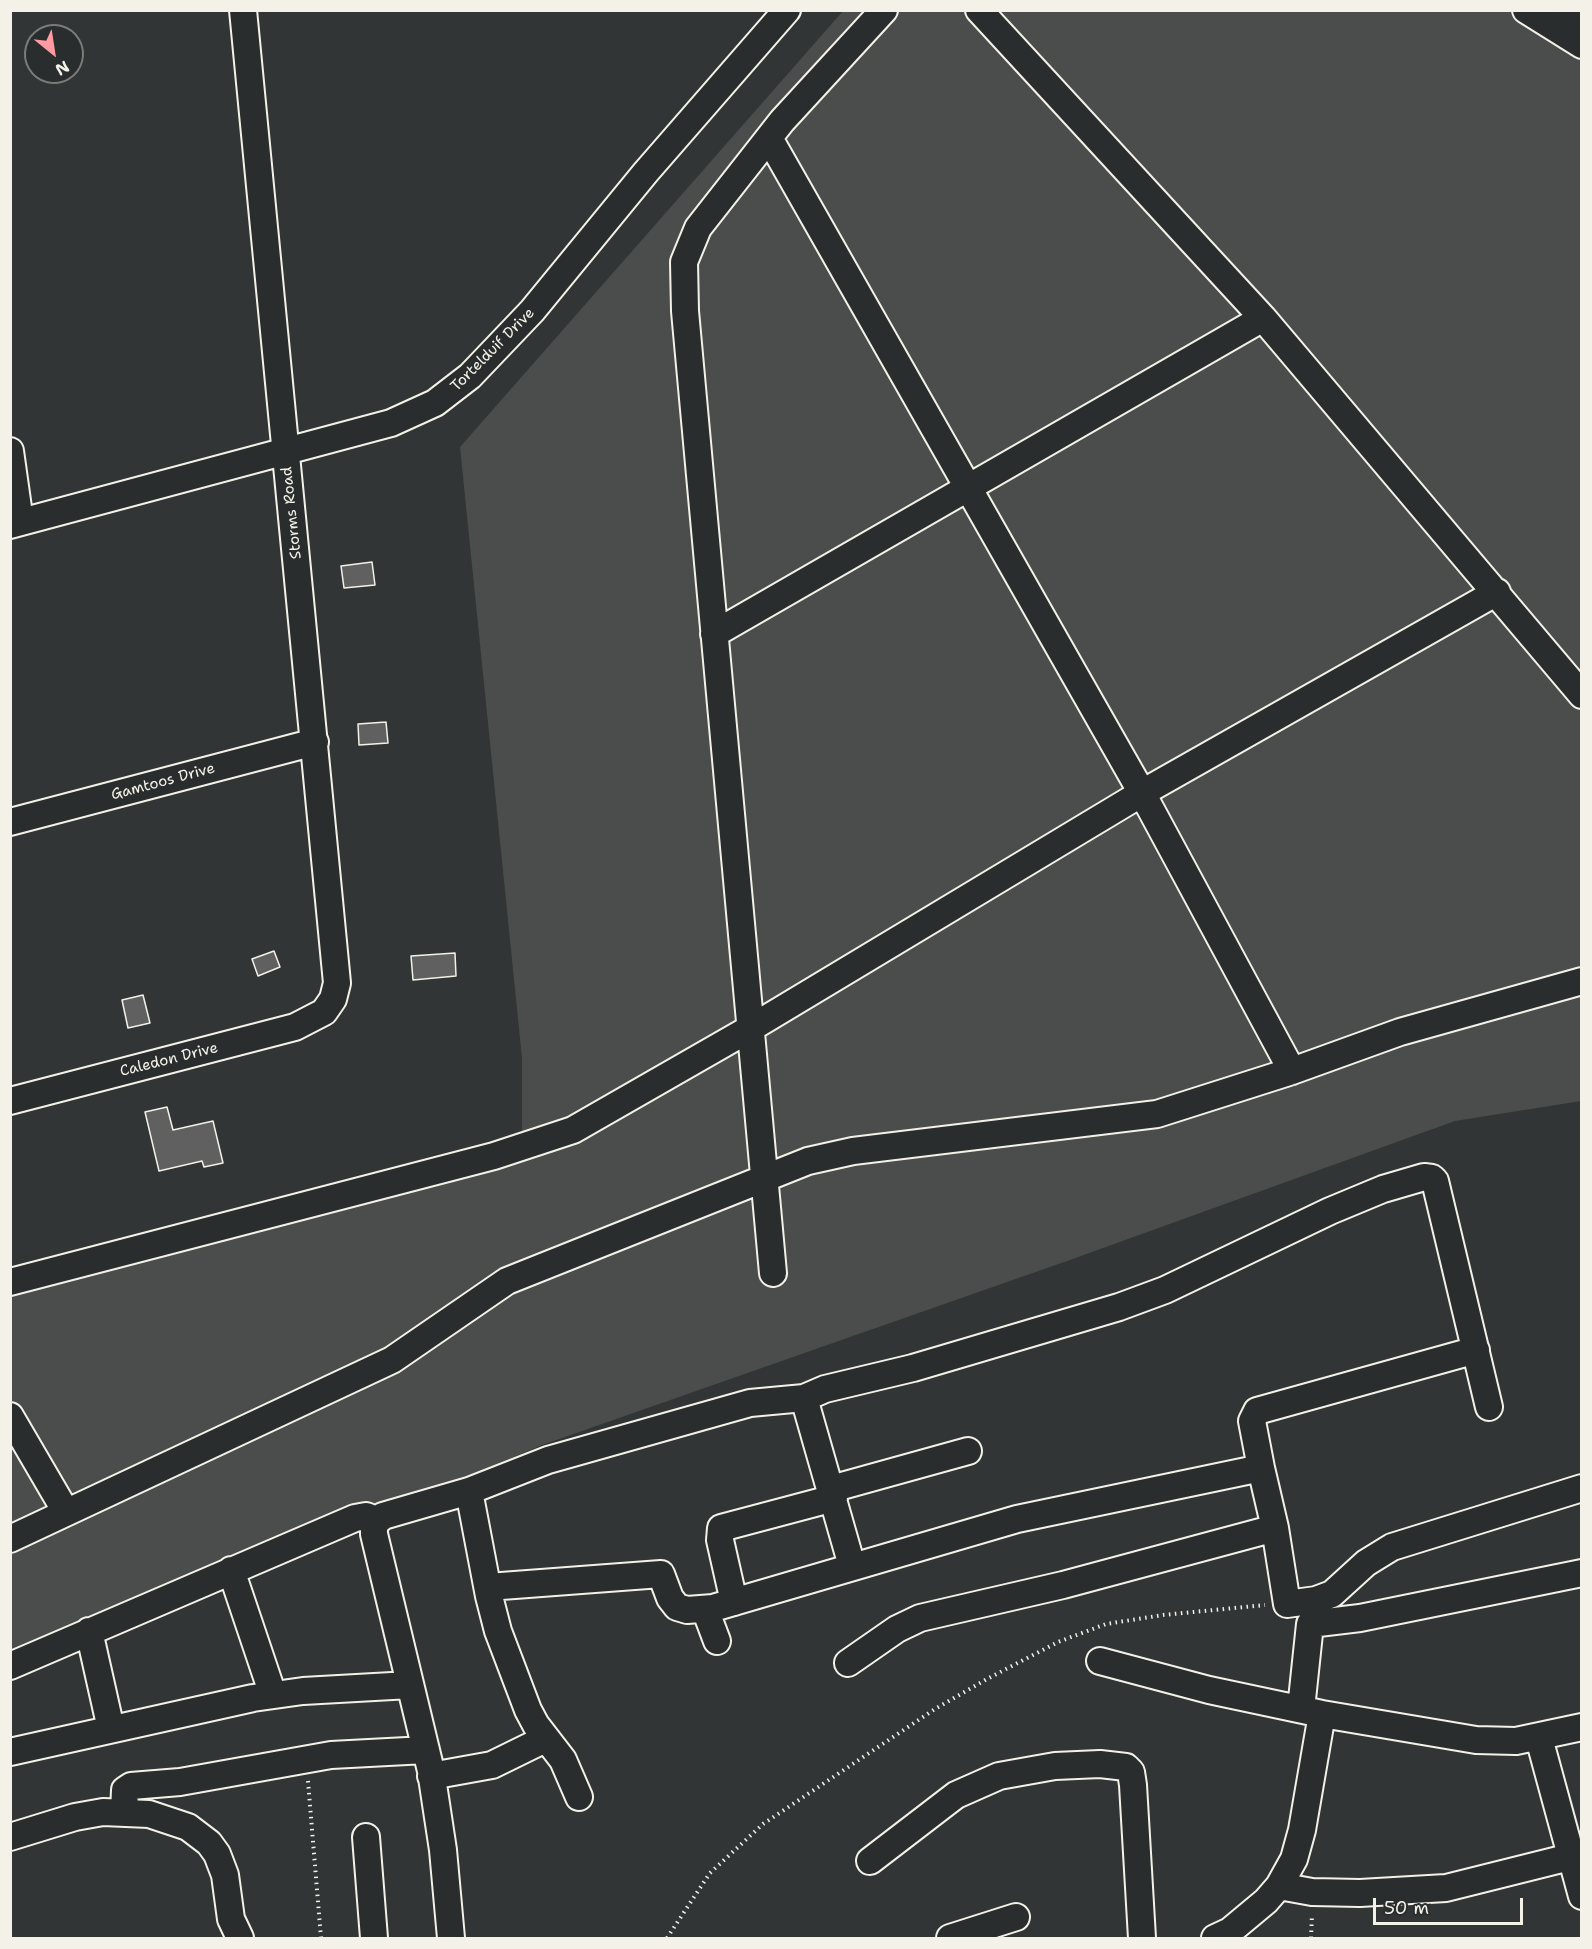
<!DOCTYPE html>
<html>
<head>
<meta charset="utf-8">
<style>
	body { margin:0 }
	#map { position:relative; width:1592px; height:1949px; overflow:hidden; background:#323535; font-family:"Shantell Sans",sans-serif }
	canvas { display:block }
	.frame { position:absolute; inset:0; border:12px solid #f4f1e8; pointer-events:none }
	.north { position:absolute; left:24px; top:24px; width:60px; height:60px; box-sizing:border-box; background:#2a2d2e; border:2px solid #7b7b78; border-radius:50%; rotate:150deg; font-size:16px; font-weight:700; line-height:24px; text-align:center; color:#f4f1e8 }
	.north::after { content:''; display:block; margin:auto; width:21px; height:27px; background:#ff9aa2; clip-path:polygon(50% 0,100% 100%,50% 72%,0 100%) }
	.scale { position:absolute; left:1373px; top:1898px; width:150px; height:27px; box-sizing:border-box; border:3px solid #f4f1e8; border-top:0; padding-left:8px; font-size:18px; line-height:21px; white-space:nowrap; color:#f4f1e8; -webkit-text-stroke:4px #2a2d2e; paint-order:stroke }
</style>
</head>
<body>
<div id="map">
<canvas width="1592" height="1949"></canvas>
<div class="frame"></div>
<div class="north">N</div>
<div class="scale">50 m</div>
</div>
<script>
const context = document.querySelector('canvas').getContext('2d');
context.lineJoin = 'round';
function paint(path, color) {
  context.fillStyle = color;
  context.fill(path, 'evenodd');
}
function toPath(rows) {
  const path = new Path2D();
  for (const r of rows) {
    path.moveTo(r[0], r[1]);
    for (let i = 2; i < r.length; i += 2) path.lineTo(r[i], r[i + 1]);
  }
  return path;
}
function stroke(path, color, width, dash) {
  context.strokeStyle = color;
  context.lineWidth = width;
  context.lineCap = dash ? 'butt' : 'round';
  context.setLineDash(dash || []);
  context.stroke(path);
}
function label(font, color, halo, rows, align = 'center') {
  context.font = font + ' "Shantell Sans",sans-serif';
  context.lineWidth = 4.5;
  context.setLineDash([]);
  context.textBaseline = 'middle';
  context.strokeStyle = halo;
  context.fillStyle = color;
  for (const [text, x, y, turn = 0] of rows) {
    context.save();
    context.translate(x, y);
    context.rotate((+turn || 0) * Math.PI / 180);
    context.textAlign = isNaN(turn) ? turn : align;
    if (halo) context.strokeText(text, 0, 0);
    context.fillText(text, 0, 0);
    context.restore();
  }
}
paint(toPath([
	[843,11,1581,11,1581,1101,1455,1121,1067,1261,542,1445,162,1606,11,1677,11,1283,522,1141,522,1058,460,447]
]), '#4b4d4c');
const building = toPath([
	[372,562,375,585,344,588,341,566,372,562],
	[386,722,388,743,359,745,358,724,386,722],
	[274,951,280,967,258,976,252,959,274,951],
	[455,953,456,976,413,980,411,956,455,953],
	[143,995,150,1023,128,1028,122,1000,143,995],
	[167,1107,173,1130,213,1121,223,1163,204,1167,202,1161,159,1171,145,1112,167,1107]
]);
paint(building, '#5f605f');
stroke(building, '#f4f1e8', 1.5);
const minor = toPath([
	[979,10,1263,318,1582,695],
	[1526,10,1582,45],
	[1567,10,1582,40],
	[769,138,1142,793,1292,1071],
	[10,451,20,522],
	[10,525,391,423,435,403,470,376,532,311,646,172,787,10],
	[714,634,1263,318],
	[10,822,315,742],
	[10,1101,295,1027,324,1012,333,999,337,983,243,10],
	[773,1273,685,311,684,262,698,228,782,121,884,10],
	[10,1282,494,1156,573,1130,751,1028,1142,793,1497,592],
	[804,1398,852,1566],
	[10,1416,66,1512],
	[1261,1468,1275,1528,1287,1604,1316,1600,1332,1594,1366,1563,1392,1547,1582,1488],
	[831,1489,968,1451],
	[469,1491,489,1596,498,1631,528,1710,536,1725,563,1760,579,1797],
	[10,1539,392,1360,507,1281,808,1161,853,1151,1157,1114,1292,1071,1400,1032,1582,981],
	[231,1570,273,1695],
	[488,1587,661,1574,670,1598,677,1607,687,1610,713,1608,1017,1519,1261,1468,1252,1421,1257,1411,1476,1350],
	[734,1602,720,1540,721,1528,834,1498],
	[705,1609,717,1641],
	[89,1631,111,1729],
	[1100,1661,1209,1690,1322,1714,1476,1740,1516,1741,1582,1727],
	[848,1663,897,1629,920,1618,1063,1585,1275,1528],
	[10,1666,355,1518,366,1516,377,1520],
	[1301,1709,1310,1624,1360,1618,1582,1573],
	[1539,1738,1582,1896],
	[10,1752,253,1698,303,1691,410,1685],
	[431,1776,492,1765,545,1739],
	[124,1812,125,1790,131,1786,180,1782,331,1755,426,1750],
	[10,1837,75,1817,103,1812,149,1814,188,1827,209,1843,217,1854,225,1875,231,1919,240,1938],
	[366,1837,374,1938],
	[870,1861,956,1795,999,1776,1055,1766,1100,1764,1126,1767,1131,1772,1133,1785,1142,1938],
	[1279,1886,1312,1892,1360,1893,1446,1888,1570,1857],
	[451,1938,443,1850,431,1771,374,1534,374,1524,383,1516,469,1491,548,1460,750,1403,804,1398,825,1389,913,1368,1119,1307,1165,1290,1330,1211,1383,1189,1424,1177,1432,1178,1435,1181,1489,1407],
	[950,1938,1016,1917],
	[1215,1938,1230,1931,1266,1901,1279,1886,1294,1859,1302,1830,1322,1714]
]);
stroke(minor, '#f4f1e8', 30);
stroke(toPath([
	[308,1781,321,1938],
	[667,1938,710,1873,763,1824,935,1709,987,1679,1058,1642,1106,1624,1163,1615,1265,1605],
	[1311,1938,1312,1914]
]), '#f4f1e8', 4, [1.5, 4.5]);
stroke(minor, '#2a2d2e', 26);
label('15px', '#f4f1e8', '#2a2d2e', [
	["Tortelduif Drive",493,350,-45],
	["Storms Road",292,513,-96],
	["Gamtoos Drive",163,782,-15],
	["Caledon Drive",169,1060,-14]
]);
</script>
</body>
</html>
